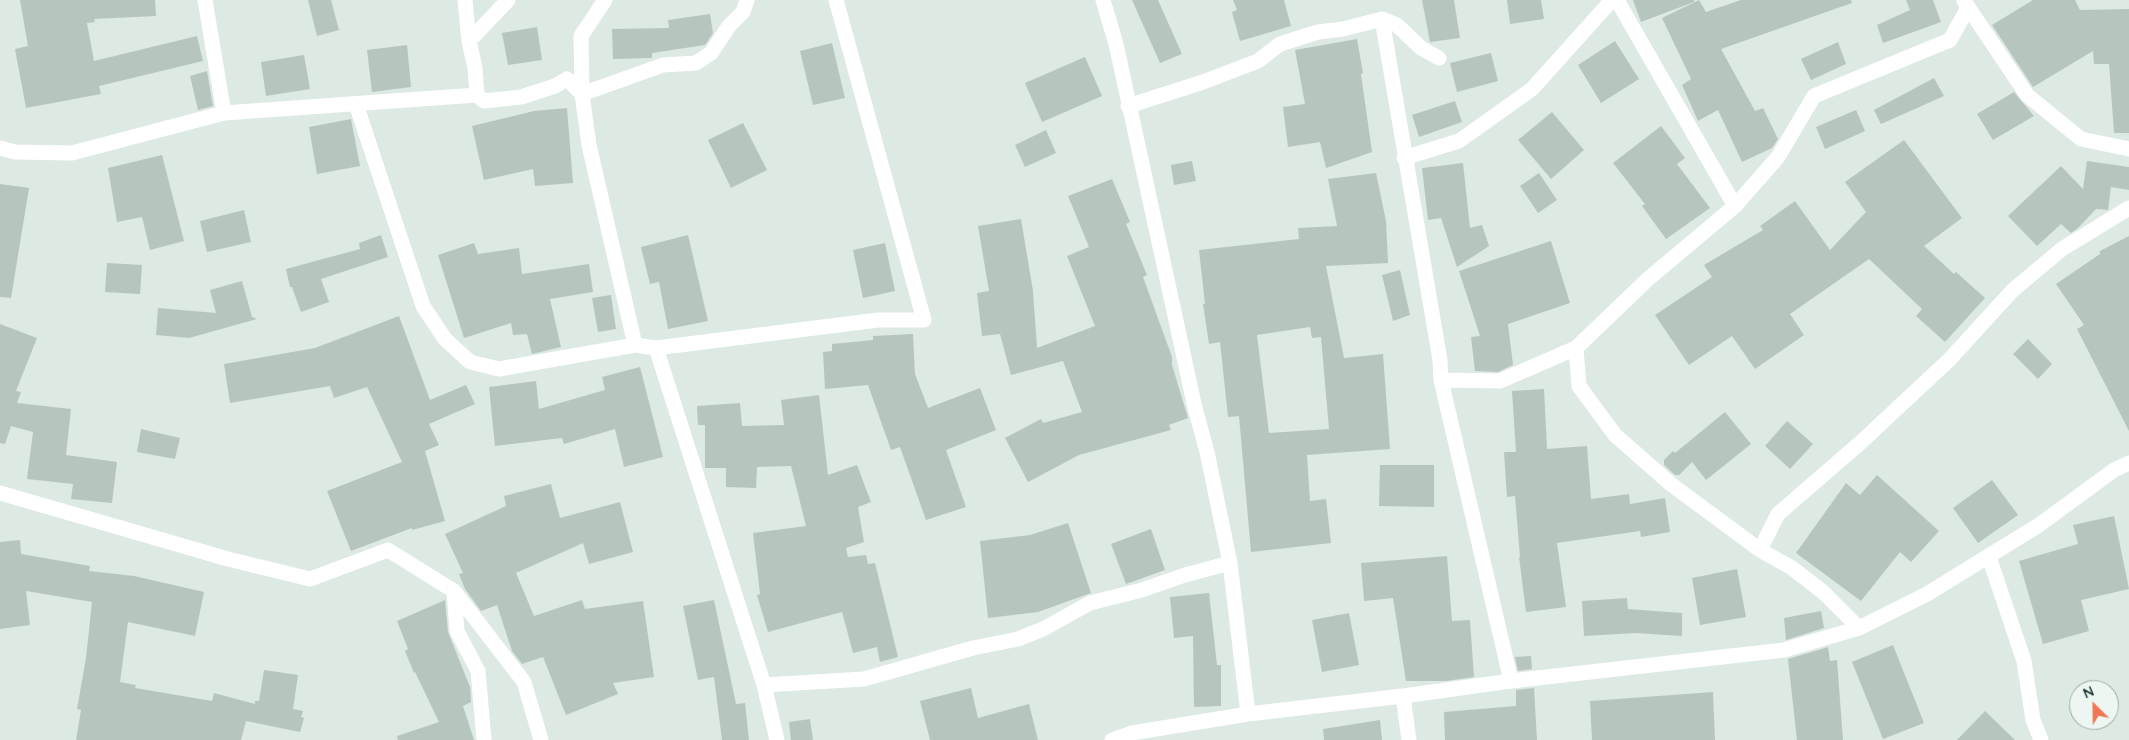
<!DOCTYPE html>
<html>
<head>
<meta charset="utf-8">
<style>
	body { margin:0 }
	#map { position:relative; width:2129px; height:740px; overflow:hidden; background:#dde9e3; font-family:Quicksand,sans-serif }
	canvas { display:block }
	.north { position:absolute; left:2069px; top:680px; width:50px; height:50px; box-sizing:border-box; background:#edf6f1; border:1px solid #9baaa4; border-radius:50%; rotate:337deg; font-size:14px; font-weight:700; line-height:20px; text-align:center; color:#1f3830 }
	.north::after { content:''; display:block; margin:auto; width:18px; height:22px; background:#f07654; clip-path:polygon(50% 0,100% 100%,50% 72%,0 100%) }
</style>
</head>
<body>
<div id="map">
<canvas width="2129" height="740"></canvas>
<div class="north">N</div>
</div>
<script>
const context = document.querySelector('canvas').getContext('2d');
context.lineJoin = 'round';
function paint(path, color) {
  context.fillStyle = color;
  context.fill(path, 'evenodd');
}
function toPath(rows) {
  const path = new Path2D();
  for (const r of rows) {
    path.moveTo(r[0], r[1]);
    for (let i = 2; i < r.length; i += 2) path.lineTo(r[i], r[i + 1]);
  }
  return path;
}
function stroke(path, color, width, dash) {
  context.strokeStyle = color;
  context.lineWidth = width;
  context.lineCap = dash ? 'butt' : 'round';
  context.setLineDash(dash || []);
  context.stroke(path);
}
paint(toPath([
	[20,0,155,0,156,16,94,19,95,22,87,23,94,61,197,36,203,61,99,86,101,94,26,108,15,49,28,46],
	[308,0,331,0,339,30,317,36],
	[1132,0,1158,0,1182,54,1160,63],
	[1233,0,1284,0,1291,26,1240,41,1232,12,1237,10],
	[1422,0,1454,0,1460,38,1430,42],
	[1507,0,1541,0,1544,19,1510,24],
	[1633,0,1694,0,1694,2,1641,22],
	[1699,0,1706,12,1741,0,1851,0,1852,3,1721,49,1755,111,1763,108,1778,139,1772,148,1742,162,1718,110,1698,121,1682,85,1691,79,1662,18],
	[1906,0,1933,0,1941,22,1883,43,1877,25,1910,10],
	[2033,0,2075,0,2080,10,2129,9,2129,133,2114,133,2109,64,2094,64,2093,51,2033,87,1992,25],
	[710,14,713,33,705,45,652,53,652,58,613,59,612,29,669,28,668,20],
	[537,27,542,60,508,65,502,33],
	[1357,39,1363,73,1361,74,1372,152,1326,168,1320,142,1288,147,1283,107,1305,104,1295,50],
	[1615,41,1639,79,1601,103,1578,65],
	[1838,42,1846,64,1811,80,1801,59],
	[832,43,845,98,813,105,800,51],
	[407,45,411,87,372,92,367,50],
	[1491,53,1498,81,1457,92,1450,63],
	[304,55,310,89,266,96,261,62],
	[1085,57,1102,96,1042,122,1025,83],
	[207,71,213,106,198,110,190,76],
	[1934,78,1944,96,1881,124,1874,110],
	[2014,92,2034,116,1993,140,1977,114],
	[1455,101,1462,122,1419,137,1412,115],
	[567,108,573,183,535,186,533,169,484,180,472,126,534,111],
	[1856,110,1865,131,1825,149,1816,127],
	[1552,112,1584,150,1551,179,1518,140],
	[351,119,360,166,317,174,309,127],
	[743,123,767,170,731,188,708,140],
	[1661,126,1685,158,1677,164,1710,208,1666,239,1642,206,1645,204,1613,163],
	[1046,130,1056,153,1025,167,1015,145],
	[1904,140,1962,218,1924,246,1954,274,1956,272,1985,298,1945,342,1916,316,1922,309,1869,259,1790,314,1804,335,1755,369,1732,336,1689,365,1655,315,1712,277,1704,265,1763,230,1760,226,1795,201,1830,250,1866,212,1845,182],
	[162,155,184,241,150,250,142,217,117,222,108,168],
	[1192,161,1196,181,1174,185,1171,165],
	[2087,161,2129,167,2129,190,2111,187,2108,210,2096,209,2078,228,2071,233,2061,224,2037,246,2008,216,2061,166,2083,189],
	[1463,163,1470,228,1482,225,1489,246,1457,267,1441,218,1428,220,1422,168],
	[1376,173,1386,221,1388,263,1326,266,1344,358,1383,354,1390,449,1307,455,1310,501,1326,499,1331,543,1251,552,1239,416,1228,417,1220,342,1209,344,1203,304,1205,304,1199,250,1299,239,1298,228,1337,226,1328,179],
	[1310,327,1312,338,1321,337,1329,429,1269,433,1257,335],
	[1539,173,1557,200,1538,213,1520,186],
	[1112,179,1130,222,1126,224,1147,275,1143,277,1172,357,1172,365,1188,418,1169,425,1171,430,1079,455,1028,482,1005,438,1041,419,1043,423,1082,412,1063,361,1011,375,1000,334,982,336,977,293,989,291,978,226,1021,219,1033,291,1037,348,1095,326,1067,256,1089,247,1068,196],
	[0,184,29,188,11,298,0,297],
	[244,210,251,242,207,252,200,221],
	[381,235,388,257,321,279,329,302,301,312,292,287,290,287,286,269,360,249,359,243],
	[688,235,708,321,668,329,659,282,650,284,641,247],
	[2129,236,2129,431,2077,329,2084,325,2056,284,2100,254,2100,251],
	[1551,241,1570,303,1508,324,1513,365,1498,372,1475,371,1471,337,1480,336,1459,271],
	[474,243,478,254,519,248,522,274,589,264,593,292,550,299,561,347,532,354,527,334,513,335,511,323,464,338,438,255],
	[885,243,895,291,863,298,853,250],
	[107,263,142,265,140,294,105,292],
	[1400,270,1410,315,1393,321,1382,275],
	[242,281,252,317,257,319,189,338,156,335,158,308,216,313,210,290],
	[611,295,616,329,598,332,592,298],
	[399,316,430,400,466,385,475,404,429,424,439,445,425,451,445,521,412,530,412,528,351,551,327,491,402,462,367,387,334,398,330,386,230,403,224,364,315,348],
	[0,324,37,338,16,391,21,392,17,403,71,409,66,455,117,462,112,503,71,499,73,484,27,479,33,432,11,426,5,444,0,443],
	[913,334,915,374,928,408,980,388,996,430,946,450,966,507,926,520,900,447,891,450,868,385,825,389,823,352,832,351,832,344,873,340,873,336],
	[2028,339,2052,364,2038,379,2013,354],
	[640,367,663,457,624,467,615,429,564,444,562,438,495,446,489,387,536,381,539,409,605,390,602,377],
	[1544,389,1547,449,1587,446,1591,499,1629,494,1630,504,1665,498,1670,532,1641,537,1640,531,1557,543,1566,607,1526,612,1519,557,1520,557,1515,496,1507,497,1504,452,1516,452,1512,391],
	[819,395,828,475,857,465,871,502,858,507,864,542,846,548,848,557,866,555,868,564,875,563,898,657,880,662,877,647,853,653,842,612,768,632,757,595,760,594,753,533,806,526,791,466,757,467,756,488,726,487,726,468,705,468,705,425,698,425,697,406,740,403,742,426,784,425,781,400],
	[1725,412,1751,444,1706,480,1692,462,1679,475,1675,475,1664,465,1664,460,1673,451,1675,453],
	[1787,421,1813,444,1790,469,1765,446],
	[141,429,180,438,175,459,137,452],
	[1380,465,1434,465,1434,507,1379,506],
	[1877,475,1939,531,1911,562,1900,552,1861,601,1796,553,1846,483,1860,495],
	[1992,480,2018,515,1978,543,1953,508],
	[551,484,560,518,620,502,633,552,589,564,583,543,516,573,534,616,582,600,585,609,643,601,654,677,613,683,618,694,566,715,543,657,522,664,512,651,497,605,481,611,465,589,459,574,463,573,445,534,506,506,504,496],
	[2114,516,2129,589,2081,600,2089,631,2043,644,2019,561,2078,544,2073,525],
	[1068,523,1091,593,1038,612,988,618,980,541,1030,535],
	[1151,529,1165,570,1126,584,1111,544],
	[20,540,21,554,90,566,89,571,134,576,204,592,195,636,128,622,120,682,136,685,135,688,212,701,214,693,255,704,255,701,259,701,264,670,298,675,293,709,303,711,301,717,304,718,300,732,246,721,241,740,76,740,81,710,77,709,86,658,92,602,26,591,30,625,0,629,0,542],
	[1447,556,1452,621,1470,620,1474,677,1446,681,1406,681,1393,598,1364,601,1361,563],
	[1737,569,1746,617,1700,625,1692,578],
	[1209,593,1217,665,1221,665,1221,706,1194,707,1193,636,1174,638,1170,597],
	[1627,598,1628,609,1682,613,1682,636,1636,633,1584,636,1582,601],
	[445,600,448,632,470,687,471,702,463,706,474,740,398,740,397,736,439,722,415,672,414,673,405,651,408,649,397,621],
	[714,600,736,704,745,703,749,740,722,740,714,677,698,680,683,606],
	[1821,611,1824,628,1786,640,1784,618],
	[1349,613,1359,665,1322,672,1312,620],
	[1893,645,1924,723,1883,739,1852,662],
	[1828,647,1830,661,1837,660,1843,740,1797,740,1788,659],
	[1531,656,1532,669,1518,671,1515,657],
	[971,688,978,718,1029,704,1038,740,930,740,920,701],
	[1534,688,1537,740,1445,740,1444,712,1516,706,1516,690],
	[1713,692,1715,740,1592,740,1590,701],
	[1985,711,2015,740,1957,740],
	[810,719,813,740,791,740,789,722],
	[1380,720,1382,740,1324,740,1323,729]
]), '#b6c6bf');
stroke(toPath([
	[205,0,224,113],
	[605,0,581,36,582,94,589,145,635,345],
	[1103,0,1116,44,1195,408,1207,452,1230,563,1248,714],
	[1617,0,1735,206],
	[1964,1,2027,95,2081,139,2129,149],
	[1382,19,1440,360,1441,380,1511,681],
	[469,41,508,0],
	[477,95,484,101,521,97,555,86,567,79,582,94,663,65,696,63,711,53,729,26,743,12,747,0],
	[356,104,423,306,445,339,470,362,499,369,635,345,656,348,878,320,924,320,836,0],
	[1128,106,1203,82,1258,61,1280,44,1318,32,1343,29,1382,19,1397,25,1421,48,1439,58],
	[0,148,15,152,72,153,224,113,477,95,475,68,469,41,465,0],
	[1404,158,1459,141,1532,89,1612,0],
	[656,348,764,685,777,740],
	[1576,348,1579,386,1615,435,1672,485,1760,550,1792,568,1823,592,1859,628],
	[1441,380,1500,381,1576,348,1648,279,1735,206,1778,157,1814,96,1950,40,1968,8],
	[0,493,228,559,310,579,388,550,454,591,524,682,541,740],
	[1760,550,1778,514,1860,443,1949,360,2013,290,2062,249,2129,208],
	[1989,557,2024,661,2033,720,2041,740],
	[454,591,457,631,478,671,484,740],
	[764,685,864,679,973,648,1018,639,1043,629,1090,603,1142,590,1185,575,1230,563],
	[1403,696,1409,740],
	[1112,740,1132,733,1248,714,1403,696,1511,681,1784,650,1859,628,1927,594,2039,525,2114,470,2129,463]
]), '#fff', 15);
</script>
</body>
</html>
